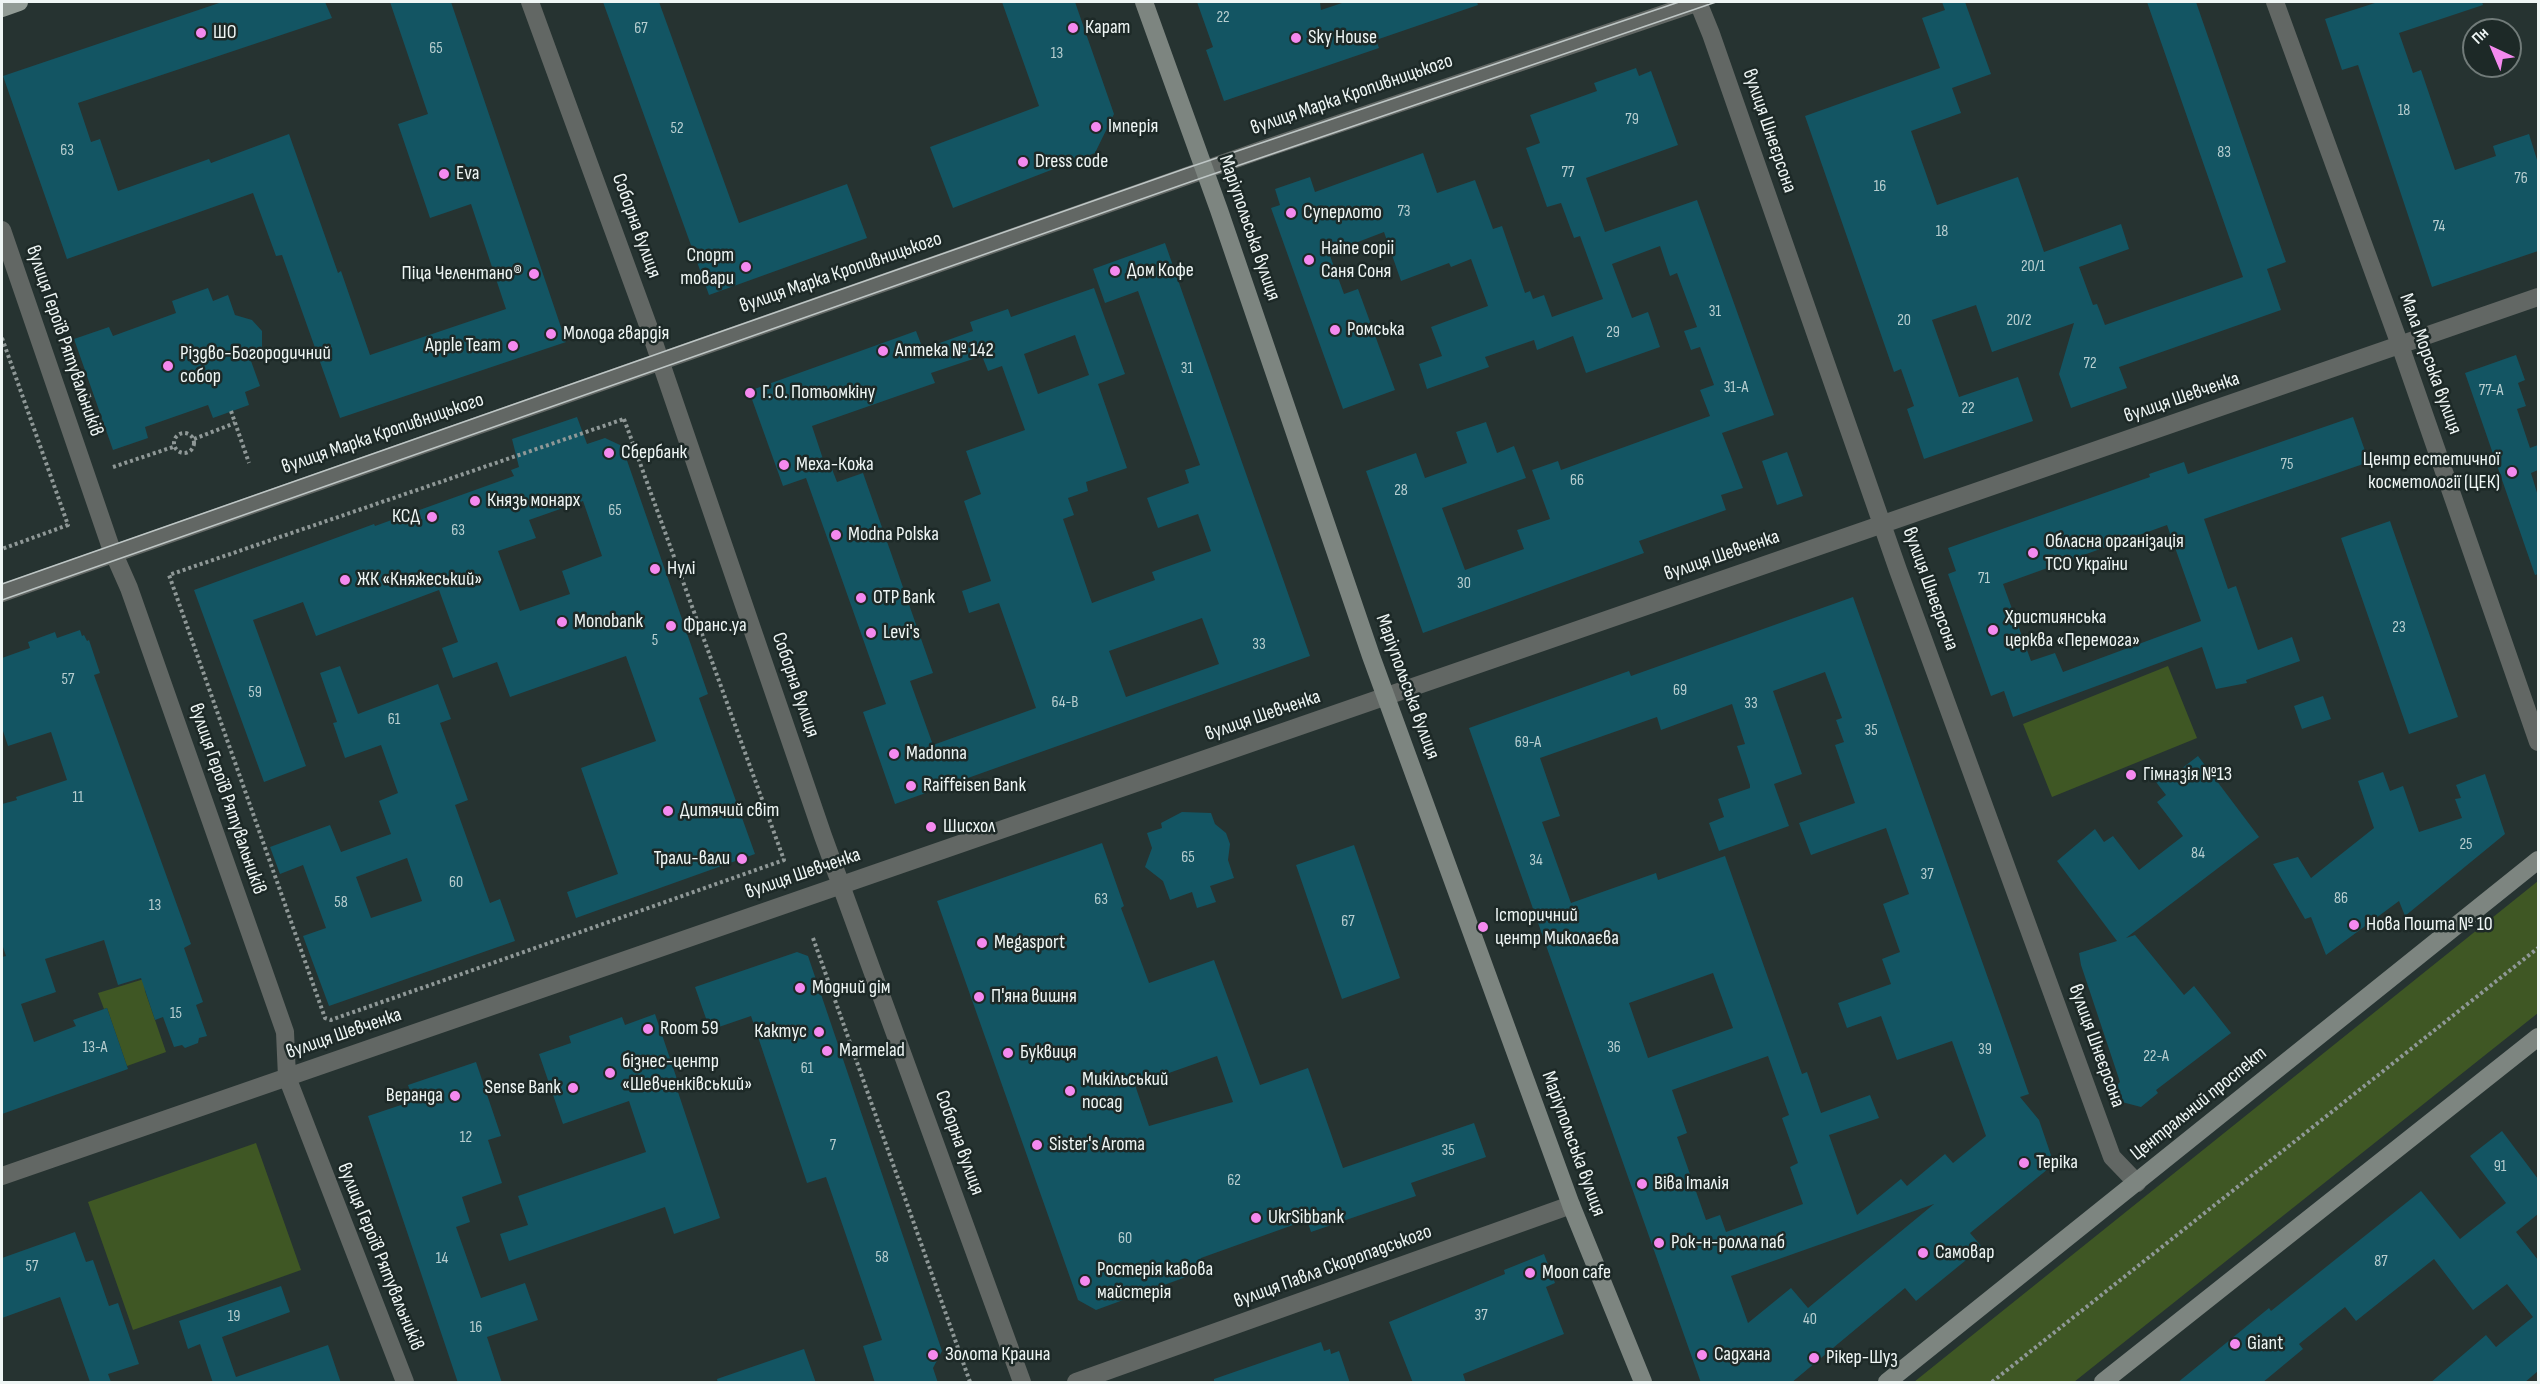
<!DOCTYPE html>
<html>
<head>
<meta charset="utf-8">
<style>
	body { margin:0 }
	#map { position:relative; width:2540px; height:1384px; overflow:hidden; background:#263331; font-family:"Sofia Sans Condensed",sans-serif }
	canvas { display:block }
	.frame { position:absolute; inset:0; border:3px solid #eff6f5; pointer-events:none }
	.north { position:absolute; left:2462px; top:18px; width:60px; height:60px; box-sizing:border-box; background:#1d2927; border:2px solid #717b79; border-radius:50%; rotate:316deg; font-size:16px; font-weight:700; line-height:24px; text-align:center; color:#eff6f5 }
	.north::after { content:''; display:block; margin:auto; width:21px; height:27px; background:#f589ef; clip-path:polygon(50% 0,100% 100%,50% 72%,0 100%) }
</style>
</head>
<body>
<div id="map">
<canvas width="2540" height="1384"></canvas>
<div class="frame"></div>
<div class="north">Пн</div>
</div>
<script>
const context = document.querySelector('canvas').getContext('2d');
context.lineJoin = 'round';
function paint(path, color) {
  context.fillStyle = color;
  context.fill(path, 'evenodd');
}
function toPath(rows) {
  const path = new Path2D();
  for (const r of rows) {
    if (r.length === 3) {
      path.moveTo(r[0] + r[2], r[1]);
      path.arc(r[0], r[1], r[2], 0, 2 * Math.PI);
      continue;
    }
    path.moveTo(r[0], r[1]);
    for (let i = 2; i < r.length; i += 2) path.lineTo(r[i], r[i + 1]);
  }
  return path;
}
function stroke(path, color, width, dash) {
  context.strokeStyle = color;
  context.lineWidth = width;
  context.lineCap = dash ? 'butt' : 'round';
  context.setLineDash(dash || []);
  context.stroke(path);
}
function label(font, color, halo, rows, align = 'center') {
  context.font = font + ' "Sofia Sans Condensed",sans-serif';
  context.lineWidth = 5;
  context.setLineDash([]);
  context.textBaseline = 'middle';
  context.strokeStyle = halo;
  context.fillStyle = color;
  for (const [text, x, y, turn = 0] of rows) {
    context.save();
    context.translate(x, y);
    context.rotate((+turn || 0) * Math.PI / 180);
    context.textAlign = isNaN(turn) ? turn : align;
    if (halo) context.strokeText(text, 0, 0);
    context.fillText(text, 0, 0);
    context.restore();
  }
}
paint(toPath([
	[2168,666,2197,738,2052,797,2023,724],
	[2538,881,2538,1013,2074,1382,1914,1382],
	[144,979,145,991,166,1052,127,1066,107,1008,104,1009,98,993],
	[256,1143,301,1270,133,1330,88,1202]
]), '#3f5724');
paint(toPath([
	[222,2,325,2,332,18,78,103,91,142,100,139,118,191,209,159,211,163,289,134,338,273,341,271,370,355,506,309,471,204,430,218,398,124,428,114,390,2,451,2,566,342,340,418,282,255,276,256,253,193,67,259,3,76],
	[603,2,659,2,739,223,847,184,867,238,709,295],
	[1002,2,1075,2,1114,114,1095,153,953,208,930,147,1039,106],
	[1197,2,1320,2,1321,10,1345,2,1477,2,1478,5,1376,40,1379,48,1224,101,1206,50,1213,47],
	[1942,2,1965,2,1991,74,1952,88,1961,113,1911,131,1937,205,2018,177,2044,252,2121,224,2129,249,2079,267,2093,305,2097,304,2105,325,2243,277,2147,2,2196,2,2286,262,2267,269,2281,310,2119,367,2127,388,2071,408,2059,374,2074,323,1992,352,1976,305,1932,320,1959,397,2018,377,2033,421,1924,459,1907,409,1914,406,1901,369,1894,372,1805,116,1940,68,1922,18,1945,10],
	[2378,2,2482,2,2483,5,2399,33,2413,73,2421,70,2455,170,2496,156,2493,146,2529,134,2538,163,2538,251,2432,287,2358,65,2342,70,2325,19],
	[1636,68,1639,76,1651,71,1678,145,1586,178,1605,232,1697,200,1774,415,1722,433,1743,488,1721,495,1726,510,1639,541,1644,553,1423,633,1366,471,1416,453,1425,478,1467,463,1456,432,1486,422,1497,453,1514,446,1526,478,1442,508,1465,570,1524,549,1517,530,1550,519,1532,470,1558,461,1561,470,1710,416,1700,390,1714,385,1700,347,1691,350,1684,331,1697,327,1677,273,1670,276,1660,246,1612,264,1632,318,1648,312,1660,347,1586,373,1573,336,1537,350,1534,340,1485,357,1489,367,1427,389,1419,364,1442,356,1431,327,1488,306,1471,259,1451,267,1449,263,1401,281,1384,232,1329,253,1344,294,1358,289,1395,390,1343,409,1271,208,1280,205,1275,189,1310,177,1315,192,1423,153,1437,193,1475,180,1493,229,1502,226,1525,293,1530,291,1533,299,1544,295,1552,317,1603,299,1580,236,1574,238,1561,203,1547,207,1526,148,1540,143,1530,115,1597,91,1594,83],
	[1165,243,1310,656,895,804,863,712,886,704,806,478,783,486,749,391,916,331,923,349,973,331,970,322,1008,309,1011,317,1094,288,1125,374,1098,384,1127,468,1086,482,1088,491,1068,498,1074,515,1063,519,1092,603,1155,580,1152,572,1211,551,1198,514,1158,528,1147,498,1189,483,1185,470,1200,465,1138,291,1105,303,1093,269],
	[1075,335,1089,375,1038,394,1024,354],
	[982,356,988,371,1002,366,1025,430,966,451,981,494,964,501,991,581,962,591,969,613,999,603,1036,708,933,745,910,681,933,673,863,473,837,482,832,469,827,471,812,426,935,383,931,373],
	[1202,618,1219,664,1126,697,1109,651],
	[208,288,213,301,228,295,235,315,252,320,262,331,262,347,251,361,260,386,245,392,249,405,213,418,208,405,145,427,148,438,113,450,74,339,109,327,113,336,176,313,172,301],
	[2516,355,2525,380,2518,383,2526,406,2517,409,2530,448,2538,445,2538,470,2531,473,2538,496,2538,574,2535,575,2465,373],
	[577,417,587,444,605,438,622,446,708,694,699,698,755,854,576,918,567,892,618,874,581,768,656,741,626,656,510,697,497,662,453,678,442,648,458,642,439,590,316,636,303,602,253,620,306,766,264,782,194,590,374,524,375,526,514,476,511,470,519,467,512,439],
	[583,501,602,556,562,571,570,594,520,611,498,551,536,538,529,520],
	[2353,417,2369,462,2204,519,2228,589,2236,586,2258,650,2292,637,2300,661,2246,680,2247,683,2216,689,2202,647,2013,717,2004,691,1991,696,1948,574,1956,571,1948,548,2150,477,2149,474,2184,462,2188,474],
	[2167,525,2201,621,2063,672,2055,653,2031,661,2003,584],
	[1787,452,1803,496,1777,505,1762,461],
	[2390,521,2458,717,2409,734,2341,538],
	[1853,597,2029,1094,2020,1097,2039,1120,2054,1164,1970,1233,1982,1247,1916,1301,1905,1288,1791,1383,1701,1383,1469,728,1629,671,1631,676],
	[1825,672,1842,718,1836,720,1844,742,1835,745,1855,803,1799,823,1811,855,1886,828,1909,894,1883,904,1900,952,1882,959,1891,984,1838,1003,1847,1028,1881,1016,1897,1060,1952,1041,1986,1136,1953,1163,1945,1154,1907,1186,1901,1179,1857,1215,1829,1135,1879,1118,1870,1095,1821,1113,1807,1072,1802,1074,1725,856,1658,880,1656,873,1571,903,1542,822,1560,816,1540,758,1657,717,1661,730,1732,704,1745,744,1737,746,1750,785,1750,788,1718,799,1724,817,1709,823,1719,851,1789,826,1774,784,1802,774,1773,691],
	[1713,973,1733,1028,1648,1058,1629,1003],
	[1768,1056,1789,1115,1782,1118,1798,1163,1790,1167,1803,1204,1726,1232,1720,1215,1706,1220,1677,1137,1687,1133,1672,1090],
	[1934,1204,1808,1308,1791,1288,1748,1323,1731,1276],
	[80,630,82,636,84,635,87,641,89,640,100,673,94,675,191,944,184,948,203,1002,196,1005,207,1036,199,1038,198,1043,185,1048,182,1045,174,1047,163,1017,155,1020,141,978,118,985,104,940,45,959,56,992,21,1004,34,1042,76,1026,73,1020,107,1008,128,1069,2,1114,2,957,6,956,2,944,2,804,17,800,16,797,67,780,51,732,8,746,2,728,2,658,30,648,28,642,55,632,57,638],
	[340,666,358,714,438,684,451,719,440,723,468,800,455,805,490,903,500,899,515,941,329,1006,303,936,326,928,303,865,280,874,270,847,330,825,341,852,391,834,379,801,398,793,381,745,345,758,333,723,337,722,320,673],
	[407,858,422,901,371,918,356,877],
	[2323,696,2331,719,2302,729,2294,706],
	[2198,756,2259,837,2126,938,2135,935,2184,995,2194,986,2231,1033,2156,1090,2158,1093,2141,1107,2122,1102,2117,1085,2120,1082,2081,965,2079,953,2117,941,2057,861,2095,829,2104,842,2113,836,2139,870,2183,836,2157,802,2166,795,2156,782,2174,768,2177,772],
	[2383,772,2390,791,2403,786,2419,832,2462,818,2455,799,2461,798,2456,785,2485,774,2505,834,2405,916,2399,901,2326,955,2311,917,2305,919,2273,864,2298,857,2311,878,2374,828,2358,781],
	[1182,812,1211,813,1215,824,1226,833,1230,844,1228,860,1234,878,1210,886,1216,902,1197,908,1192,892,1170,900,1163,881,1145,867,1152,848,1147,833,1162,828,1161,823],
	[1102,843,1124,906,1121,908,1149,983,1214,960,1260,1085,1308,1068,1343,1168,1474,1123,1486,1157,1411,1183,1416,1196,1311,1232,1307,1220,1201,1258,1205,1270,1096,1310,1078,1300,937,901],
	[1217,1056,1233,1102,1149,1126,1135,1085],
	[1354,845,1400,978,1342,999,1296,865],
	[797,952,808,956,942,1351,933,1368,938,1383,875,1383,863,1346,882,1340,826,1177,807,1183,751,1016,710,1030,695,987],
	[655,1014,681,1091,678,1092,720,1218,674,1234,665,1207,509,1261,500,1234,528,1225,518,1196,646,1152,629,1101,563,1124,539,1054,571,1043,569,1036,622,1017,625,1025],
	[476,1062,501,1136,488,1140,502,1183,462,1197,470,1222,456,1227,481,1298,525,1283,538,1320,487,1337,502,1383,458,1383,368,1116,413,1101,408,1085],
	[2502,1131,2538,1179,2538,1214,2516,1232,2538,1260,2538,1371,2524,1383,2430,1383,2486,1335,2496,1347,2533,1317,2507,1284,2473,1310,2434,1259,2356,1321,2345,1307,2299,1344,2303,1349,2262,1383,2177,1383,2269,1308,2271,1311,2421,1191,2460,1239,2506,1203,2470,1156],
	[75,1232,86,1262,93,1260,109,1306,118,1303,139,1364,108,1374,111,1382,90,1382,60,1297,2,1318,2,1258],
	[1544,1254,1555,1283,1546,1287,1564,1334,1463,1374,1466,1383,1413,1383,1389,1322,1505,1274,1504,1270],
	[281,1286,290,1312,222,1337,236,1377,328,1345,341,1383,213,1383,200,1344,188,1349,179,1321],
	[1321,1342,1324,1351,1330,1349,1331,1354,1339,1351,1350,1383,1214,1383,1214,1379],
	[804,1349,816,1383,718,1383,717,1379]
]), '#135563');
stroke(toPath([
	[2,338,68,525,2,549],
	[88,396,93,394],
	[231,411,249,463],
	[624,419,784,860,331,1020,325,1018,169,575,624,419],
	[184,443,10],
	[194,439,235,423],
	[113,467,173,447],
	[813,938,970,1382],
	[1992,1382,2538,948]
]), '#8f9897', 4, [3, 3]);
stroke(toPath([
	[530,2,649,328,823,836,1022,1382],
	[1698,2,1711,34,1898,570,2112,1157,2137,1183],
	[2275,2,2400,345,2538,742],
	[2,230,110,545,129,588,285,1032,287,1077,405,1382],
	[2,593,1261,150,1699,2],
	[2,1176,2538,297],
	[1076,1382,1571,1205]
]), '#626764', 18);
stroke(toPath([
	[1144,2,1219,210,1371,656,1571,1205,1643,1382],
	[1887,1382,2538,860],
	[2103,1382,2538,1037]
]), '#7d8580', 18);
stroke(toPath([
	[2,8,19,2]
]), '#929c96', 18);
stroke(toPath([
	[2,584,1184,169,1679,2],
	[2,600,1190,182,1716,2]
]), '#bec6c5', 1.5);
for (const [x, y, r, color] of [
	[1073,28,6,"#f589ef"],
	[201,33,6,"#f589ef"],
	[1296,38,6,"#f589ef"],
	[1096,127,6,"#f589ef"],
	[1023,162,6,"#f589ef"],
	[444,174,6,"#f589ef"],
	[1291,213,6,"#f589ef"],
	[1309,260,6,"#f589ef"],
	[746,267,6,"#f589ef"],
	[1115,271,6,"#f589ef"],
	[534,274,6,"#f589ef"],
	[1335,330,6,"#f589ef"],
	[551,334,6,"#f589ef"],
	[513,346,6,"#f589ef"],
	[883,351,6,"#f589ef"],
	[168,366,6,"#f589ef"],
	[750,393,6,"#f589ef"],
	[609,453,6,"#f589ef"],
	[784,465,6,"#f589ef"],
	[2512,472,6,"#f589ef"],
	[475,501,6,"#f589ef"],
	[432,517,6,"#f589ef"],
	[836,535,6,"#f589ef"],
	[2033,553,6,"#f589ef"],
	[655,569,6,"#f589ef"],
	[345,580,6,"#f589ef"],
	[861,598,6,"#f589ef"],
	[562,622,6,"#f589ef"],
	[671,626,6,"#f589ef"],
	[1993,630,6,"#f589ef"],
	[871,633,6,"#f589ef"],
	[894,754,6,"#f589ef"],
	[2131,775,6,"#f589ef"],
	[911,786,6,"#f589ef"],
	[668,811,6,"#f589ef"],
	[931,827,6,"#f589ef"],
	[742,859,6,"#f589ef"],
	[2354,925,6,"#f589ef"],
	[1483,927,6,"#f589ef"],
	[982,943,6,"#f589ef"],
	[800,988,6,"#f589ef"],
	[979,997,6,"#f589ef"],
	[648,1029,6,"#f589ef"],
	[819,1032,6,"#f589ef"],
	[827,1051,6,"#f589ef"],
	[1008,1053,6,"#f589ef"],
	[610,1073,6,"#f589ef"],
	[573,1088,6,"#f589ef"],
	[1070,1091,6,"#f589ef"],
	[455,1096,6,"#f589ef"],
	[1037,1145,6,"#f589ef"],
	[2024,1163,6,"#f589ef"],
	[1642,1184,6,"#f589ef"],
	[1256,1218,6,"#f589ef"],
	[1659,1243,6,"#f589ef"],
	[1923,1253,6,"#f589ef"],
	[1530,1273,6,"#f589ef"],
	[1085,1281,6,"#f589ef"],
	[2235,1344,6,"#f589ef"],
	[933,1355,6,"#f589ef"],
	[1702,1355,6,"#f589ef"],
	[1814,1358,6,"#f589ef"]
]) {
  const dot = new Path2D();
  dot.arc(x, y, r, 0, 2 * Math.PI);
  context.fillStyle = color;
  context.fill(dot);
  stroke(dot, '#1d2927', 2);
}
label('16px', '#b8ced0', null, [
	["22",1223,18],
	["67",641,29],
	["65",436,49],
	["13",1057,54],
	["18",2404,111],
	["79",1632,120],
	["52",677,129],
	["63",67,151],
	["83",2224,153],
	["77",1568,173],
	["76",2521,179],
	["16",1880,187],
	["73",1404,212],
	["74",2439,227],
	["18",1942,232],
	["20/1",2033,267],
	["31",1715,312],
	["20",1904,321],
	["20/2",2019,321],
	["29",1613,333],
	["72",2090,364],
	["31",1187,369],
	["31-А",1736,388],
	["77-А",2491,391],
	["22",1968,409],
	["75",2287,465],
	["66",1577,481],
	["28",1401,491],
	["65",615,511],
	["63",458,531],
	["71",1984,579],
	["30",1464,584],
	["23",2399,628],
	["5",655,641],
	["33",1259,645],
	["57",68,680],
	["69",1680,691],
	["59",255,693],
	["64-В",1065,703],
	["33",1751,704],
	["61",394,720],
	["35",1871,731],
	["69-А",1528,743],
	["11",78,798],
	["25",2466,845],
	["84",2198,854],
	["65",1188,858],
	["34",1536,861],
	["37",1927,875],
	["60",456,883],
	["86",2341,899],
	["63",1101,900],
	["58",341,903],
	["13",155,906],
	["67",1348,922],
	["15",176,1014],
	["13-А",95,1048],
	["36",1614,1048],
	["39",1985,1050],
	["22-А",2156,1057],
	["61",807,1069],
	["12",466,1138],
	["7",833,1146],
	["35",1448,1151],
	["91",2500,1167],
	["62",1234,1181],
	["60",1125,1239],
	["58",882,1258],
	["14",442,1259],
	["87",2381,1262],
	["57",32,1267],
	["37",1481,1316],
	["19",234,1317],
	["40",1810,1320],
	["16",476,1328]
]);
label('20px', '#eff6f5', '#1d2927', [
	["Карат",1085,28],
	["ШО",213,33],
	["Sky House",1308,38],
	["Імперія",1108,127],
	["Dress code",1035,162],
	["Eva",456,174],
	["Суперлото",1303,213],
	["Haine copii",1321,249],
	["Саня Соня",1321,272],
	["Спорт",734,256,"right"],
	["товари",734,279,"right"],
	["Дом Кофе",1127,271],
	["Піца Челентано®",522,274,"right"],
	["Ромська",1347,330],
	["Молода гвардія",563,334],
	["Apple Team",501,346,"right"],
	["Аптека № 142",895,351],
	["Різдво-Богородичний",180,354],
	["собор",180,377],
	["Г. О. Потьомкіну",762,393],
	["Сбербанк",621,453],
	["Центр естетичної",2500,460,"right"],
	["косметології (ЦЕК)",2500,483,"right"],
	["Меха-Кожа",796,465],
	["Князь монарх",487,501],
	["КСД",420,517,"right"],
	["Modna Polska",848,535],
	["Обласна організація",2045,542],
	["ТСО України",2045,565],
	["Нулі",667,569],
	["ЖК «Княжеський»",357,580],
	["OTP Bank",873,598],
	["Християнська",2005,618],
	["церква «Перемога»",2005,641],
	["Monobank",574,622],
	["Франс.уа",683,626],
	["Levi's",883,633],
	["Madonna",906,754],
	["Гімназія №13",2143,775],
	["Raiffeisen Bank",923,786],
	["Дитячий світ",680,811],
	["Шисхол",943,827],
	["Трали-вали",730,859,"right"],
	["Історичний",1495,916],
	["центр Миколаєва",1495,939],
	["Нова Пошта № 10",2366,925],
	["Megasport",994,943],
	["Модний дім",812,988],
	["П'яна вишня",991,997],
	["Room 59",660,1029],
	["Кактус",807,1032,"right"],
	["Marmelad",839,1051],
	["Буквиця",1020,1053],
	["бізнес-центр",622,1062],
	["«Шевченківський»",622,1085],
	["Микільський",1082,1080],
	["посад",1082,1103],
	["Sense Bank",561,1088,"right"],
	["Веранда",443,1096,"right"],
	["Sister's Aroma",1049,1145],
	["Теріка",2036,1163],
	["Віва Італія",1654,1184],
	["UkrSibbank",1268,1218],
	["Рок-н-ролла паб",1671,1243],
	["Самовар",1935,1253],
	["Ростерія кавова",1097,1270],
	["майстерія",1097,1293],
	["Moon cafe",1542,1273],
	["Giant",2247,1344],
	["Золота Краина",945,1355],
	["Садхана",1714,1355],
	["Рікер-Шуз",1826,1358]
], 'left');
label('20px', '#eff6f5', '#1d2927', [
	["вулиця Марка Кропивницького",1352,95,-19],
	["вулиця Шнеєрсона",1769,131,71],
	["Соборна вулиця",636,226,70],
	["Маріупольська вулиця",1249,228,71],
	["вулиця Марка Кропивницького",841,273,-19],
	["вулиця Героїв Рятувальників",64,341,71],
	["Мала Морська вулиця",2430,364,70],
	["вулиця Шевченка",2182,398,-19],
	["вулиця Марка Кропивницького",383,434,-19],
	["вулиця Шевченка",1722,556,-19],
	["вулиця Шнеєрсона",1930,589,70],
	["Соборна вулиця",795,685,71],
	["Маріупольська вулиця",1407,687,70],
	["вулиця Шевченка",1263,716,-19],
	["вулиця Героїв Рятувальників",227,799,71],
	["вулиця Шевченка",803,874,-19],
	["вулиця Шевченка",344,1034,-19],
	["вулиця Шнеєрсона",2096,1046,70],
	["Центральний проспект",2199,1104,-39],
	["Соборна вулиця",959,1143,70],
	["Маріупольська вулиця",1573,1144,70],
	["вулиця Героїв Рятувальників",380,1257,68],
	["вулиця Павла Скоропадського",1333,1267,-20]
]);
</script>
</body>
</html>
